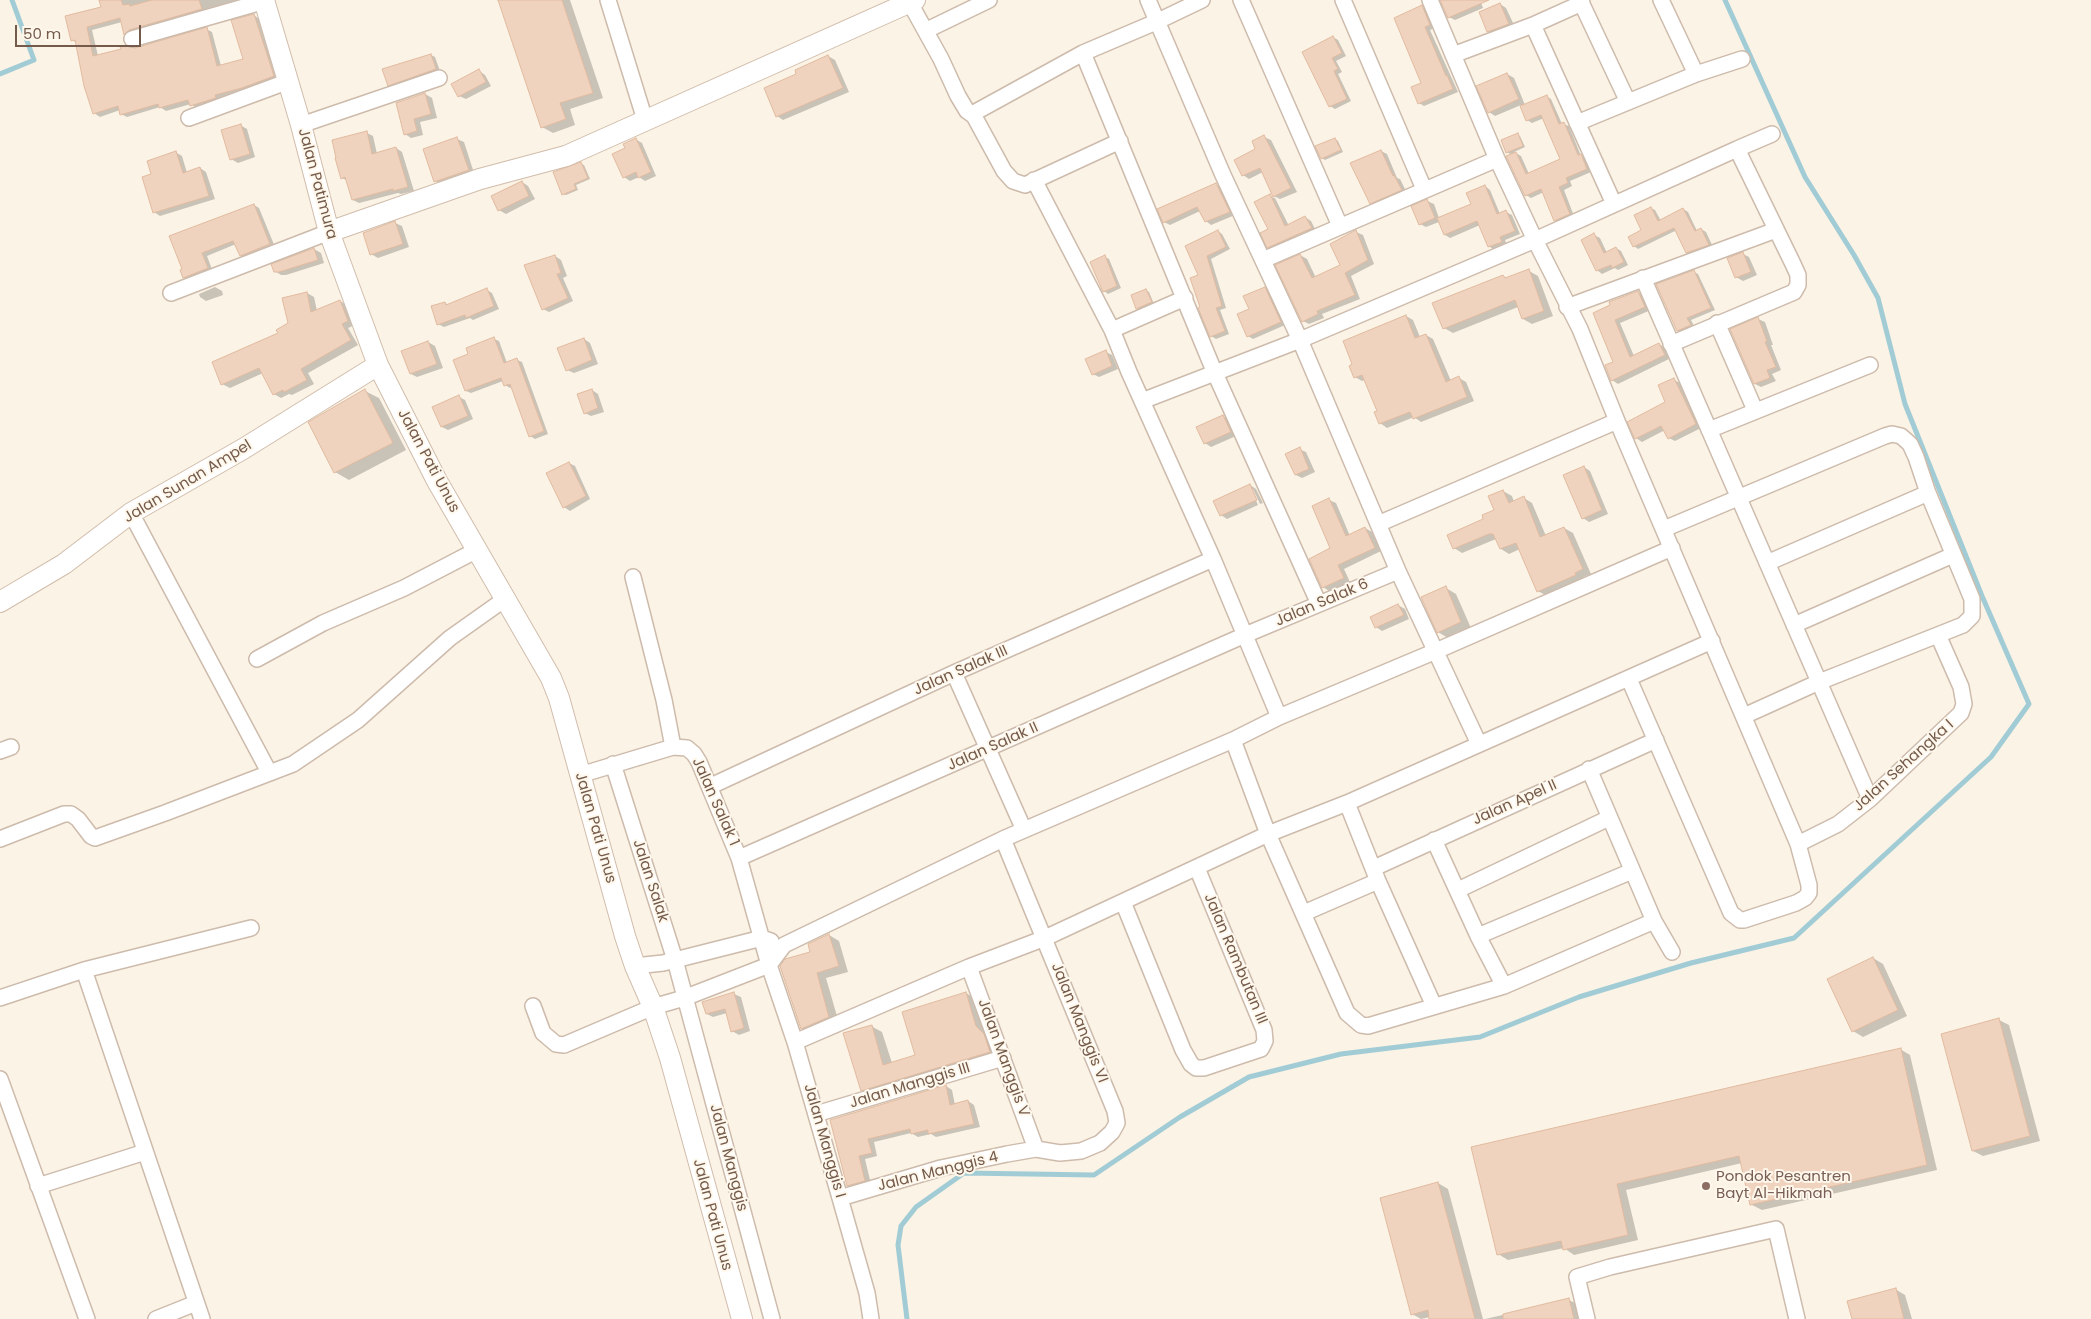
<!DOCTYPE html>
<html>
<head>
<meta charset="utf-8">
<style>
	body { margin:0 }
	#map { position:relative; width:2091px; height:1319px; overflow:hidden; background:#fbf3e5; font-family:Poppins,sans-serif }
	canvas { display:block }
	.scale { position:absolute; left:15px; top:25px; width:126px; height:22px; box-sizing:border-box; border:2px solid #735a4b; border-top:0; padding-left:6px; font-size:15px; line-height:18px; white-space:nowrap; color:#735a4b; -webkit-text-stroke:4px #fef7eb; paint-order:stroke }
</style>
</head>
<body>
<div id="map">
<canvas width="2091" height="1319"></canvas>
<div class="scale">50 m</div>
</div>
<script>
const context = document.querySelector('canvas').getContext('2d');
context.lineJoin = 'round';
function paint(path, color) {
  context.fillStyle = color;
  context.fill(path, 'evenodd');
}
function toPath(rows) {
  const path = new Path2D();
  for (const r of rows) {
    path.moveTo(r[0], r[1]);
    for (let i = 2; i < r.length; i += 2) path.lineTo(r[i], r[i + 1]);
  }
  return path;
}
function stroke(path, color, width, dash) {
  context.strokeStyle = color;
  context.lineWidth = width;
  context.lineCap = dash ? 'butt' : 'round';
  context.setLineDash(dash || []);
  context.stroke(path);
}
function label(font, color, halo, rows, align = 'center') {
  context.font = font + ' Poppins,sans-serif';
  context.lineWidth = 4;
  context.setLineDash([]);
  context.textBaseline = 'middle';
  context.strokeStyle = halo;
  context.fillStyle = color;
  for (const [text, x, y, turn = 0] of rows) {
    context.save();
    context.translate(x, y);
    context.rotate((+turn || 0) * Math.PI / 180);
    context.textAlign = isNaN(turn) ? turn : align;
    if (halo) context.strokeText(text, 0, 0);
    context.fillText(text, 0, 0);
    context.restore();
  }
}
paint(toPath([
	[100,0,250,0,130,37,125,34,122,22,92,30,98,56,135,49,206,29,212,32,221,66,245,60,254,15,259,19,279,80,248,91,220,98,221,101,197,108,191,104,166,111,160,107,127,117,121,114,120,110,100,117,94,113,77,43,72,40,103,8],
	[499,0,570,0,603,98,570,109,575,125,553,133,542,127],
	[1441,0,1480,0,1483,8,1455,20,1449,17],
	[1500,4,1506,8,1515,27,1495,35,1488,31],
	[1422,7,1427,10,1435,28,1430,30,1458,92,1424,106,1419,103,1423,83],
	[1333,37,1338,40,1346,56,1336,61,1342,72,1338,74,1351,101,1335,109,1330,106,1304,52],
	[431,55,435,57,440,71,393,87,389,85],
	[828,56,835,60,849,92,783,120,777,116],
	[479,71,485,75,491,86,466,99,459,96],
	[1507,74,1514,78,1525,105,1546,96,1551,99,1562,124,1569,126,1581,156,1585,158,1591,172,1570,181,1572,186,1564,190,1574,216,1560,223,1555,220,1544,192,1531,198,1526,195,1512,155,1507,152,1517,135,1520,136,1525,147,1514,152,1521,156,1529,174,1562,159,1544,118,1532,123,1527,120,1521,105,1495,116,1489,112],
	[425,94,432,98,437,118,420,122,423,135,411,138,405,134,397,103],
	[240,125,247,129,255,157,238,163,231,159],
	[367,133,373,136,377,154,396,148,402,152,414,191,401,194,398,193,359,203,353,200,348,181,342,178],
	[1264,137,1271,140,1297,192,1280,199,1274,196,1263,172,1249,179,1243,175],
	[457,139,464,142,474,173,442,185,435,181],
	[635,139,642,143,656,176,645,181,639,177,630,181,624,177,627,149],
	[1335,139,1338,141,1343,152,1325,160,1322,158],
	[1381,151,1387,154,1397,178,1400,179,1407,193,1377,206,1371,203],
	[175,152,182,156,187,173,200,168,206,172,215,199,160,216,154,212],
	[581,164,584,165,590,179,576,185,578,190,566,195,563,194],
	[522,182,528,186,535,199,506,214,499,210],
	[1216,185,1222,188,1235,215,1211,225,1206,221,1200,211,1170,225,1164,222],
	[1485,186,1490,190,1500,214,1506,212,1512,215,1520,234,1505,240,1507,245,1494,250,1489,246,1480,225,1450,238,1445,235,1439,222,1426,227,1420,224,1427,201,1434,204,1439,218,1472,205],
	[1270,196,1276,199,1274,196,1289,226,1305,217,1311,221,1316,231,1274,250,1268,247],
	[254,205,259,208,275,247,246,259,241,256,236,244,207,256,213,272,190,281,184,277,181,270],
	[1651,208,1655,210,1661,221,1683,209,1688,212,1697,231,1701,229,1706,232,1713,247,1691,255,1687,252,1677,230,1638,249,1634,246,1643,231],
	[395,223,402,226,409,247,378,258,371,254],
	[1218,231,1222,234,1230,249,1211,259,1226,308,1220,310,1229,334,1216,339,1211,336,1202,307,1200,276,1186,246],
	[1356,232,1363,235,1374,264,1351,276,1360,299,1322,314,1324,318,1309,324,1303,321,1300,255,1307,259,1316,278,1341,266],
	[1594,235,1600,238,1607,253,1616,248,1621,251,1628,265,1618,270,1615,268,1602,274,1597,270],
	[314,249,321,253,324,263,286,275,281,275,275,271],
	[1743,254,1749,257,1757,275,1743,281,1736,277],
	[555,256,561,260,567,276,563,278,573,301,549,312,543,309],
	[1105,257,1109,259,1121,288,1108,294,1104,291],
	[1529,271,1538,276,1553,316,1532,324,1523,319,1518,307,1453,333,1444,328,1503,276,1508,279],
	[1694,272,1698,274,1715,310,1691,320,1695,328,1682,333,1678,330],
	[215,287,222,291,223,295,206,301,200,297,199,294],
	[1265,289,1270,291,1285,325,1253,339,1248,336,1250,310],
	[487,290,492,293,499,309,473,320,470,318,444,327,438,324,445,303,449,305],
	[1146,290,1149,292,1154,304,1140,310,1137,308],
	[1638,292,1645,296,1651,310,1620,323,1634,356,1659,344,1665,348,1671,358,1618,384,1612,380,1615,362,1594,313],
	[307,293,314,297,317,311,340,301,347,305,355,325,348,328,358,345,308,373,314,384,292,395,289,394,281,398,274,394,263,373,230,388,222,384,289,324],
	[1406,316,1413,320,1420,337,1426,335,1433,339,1451,381,1459,378,1466,382,1474,401,1421,422,1414,417,1387,428,1380,423,1378,411,1365,380,1362,381,1355,377],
	[1758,319,1765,322,1773,345,1771,345,1781,370,1772,374,1776,381,1761,387,1755,384],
	[494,339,499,341,507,363,517,360,522,362,548,434,535,439,530,436,512,387,510,388,505,385,503,381,471,393,466,391,470,354],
	[584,339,590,343,598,364,574,373,567,370],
	[428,342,435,346,443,368,417,377,411,374],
	[1106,352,1112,355,1118,369,1099,377,1093,374],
	[1674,380,1680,383,1701,428,1675,441,1669,438,1665,430,1642,442,1636,438,1667,403],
	[592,390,598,394,604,412,591,416,585,413],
	[365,391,379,398,406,450,349,480,335,472],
	[459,397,465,400,473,419,448,430,442,427,434,407],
	[1223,416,1230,420,1236,436,1211,447,1205,443],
	[1299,449,1306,452,1315,472,1302,478,1296,475],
	[569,463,575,466,590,499,570,511,564,507,547,473],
	[1584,467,1590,471,1608,514,1589,522,1583,518],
	[1250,485,1256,489,1263,503,1260,504,1253,489,1251,489,1258,505,1227,519,1221,515],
	[1503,491,1512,496,1514,502,1524,498,1532,503,1546,536,1564,528,1573,533,1591,574,1583,577,1584,580,1547,596,1538,591,1520,549,1509,554,1501,549,1496,539,1462,553,1454,548,1495,510],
	[1329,500,1336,503,1350,536,1365,528,1372,532,1381,551,1344,569,1350,582,1329,591,1323,587,1332,549],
	[1446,588,1456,594,1471,628,1448,638,1438,632],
	[1398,605,1405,609,1409,619,1382,631,1376,627],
	[829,935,839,941,848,972,826,978,839,1023,812,1034,802,1028,812,952],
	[1873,958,1883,964,1907,1016,1863,1037,1853,1031],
	[966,993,977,1000,1001,1058,873,1096,862,1090,871,1026,882,1032,892,1063,916,1056],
	[734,994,741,997,750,1031,739,1035,732,1031,727,1013,713,1017,707,1014],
	[1999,1020,2009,1025,2040,1141,1983,1156,1973,1151],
	[1900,1049,1910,1055,1937,1170,1762,1210,1752,1205,1742,1163,1626,1190,1638,1240,1574,1255,1564,1248,1508,1260,1498,1254,1473,1148],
	[946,1086,952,1090,955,1105,968,1101,974,1105,980,1127,936,1137,931,1134,918,1137,911,1133,874,1142,877,1156,865,1159,871,1184,854,1189,848,1185,831,1121],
	[1438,1183,1448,1189,1483,1319,1450,1319,1449,1313,1421,1319,1412,1314],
	[1895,1289,1905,1295,1912,1319,1853,1319],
	[1569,1300,1579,1305,1582,1319,1485,1319]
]), '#0003');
stroke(toPath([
	[0,74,34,60,12,0],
	[907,1319,898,1245,901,1226,916,1207,964,1173,1094,1175,1180,1117,1249,1077,1341,1054,1480,1037,1579,997,1691,963,1794,938,1991,757,2029,704,1982,596,1905,404,1878,298,1854,255,1805,177,1725,0]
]), '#a1ccd5', 5);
const building = toPath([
	[99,0,121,0,123,5,129,4,130,6,152,0,199,0,202,9,129,30,124,35,120,18,87,27,93,56,121,49,120,47,126,46,135,48,207,27,217,66,243,59,231,20,254,14,274,76,242,88,215,95,216,98,190,106,188,100,159,108,158,104,120,115,118,106,93,114,84,86,75,40,71,41,65,16,101,7,99,0],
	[498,0,562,0,593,93,560,103,566,119,541,128,498,0],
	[1440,0,1489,0,1448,18,1440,0],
	[1500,3,1509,24,1487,32,1479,12,1500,3],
	[1422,5,1430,25,1425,27,1446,76,1447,75,1453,89,1418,104,1411,87,1421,83,1394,18,1422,5],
	[1333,36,1342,53,1332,58,1338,69,1334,71,1347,99,1329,107,1302,52,1333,36],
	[431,54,436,69,388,86,382,69,431,54],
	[828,55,843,88,776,117,764,88,796,74,795,70,828,55],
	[479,69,486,82,458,97,451,84,479,69],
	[1507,73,1519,99,1488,113,1476,86,1507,73],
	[425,93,431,114,414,119,417,131,404,135,396,103,425,93],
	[1547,95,1559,124,1564,122,1578,155,1581,154,1587,169,1566,178,1568,183,1559,187,1570,214,1554,221,1541,189,1525,196,1506,156,1516,152,1526,174,1560,159,1541,115,1526,121,1520,106,1547,95],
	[241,124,250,154,230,160,221,130,241,124],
	[367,131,372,154,396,147,408,187,393,191,393,189,352,200,345,177,341,179,335,158,336,158,332,140,367,131],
	[1518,133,1523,146,1506,153,1501,140,1518,133],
	[1264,135,1291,188,1273,197,1260,168,1242,176,1234,160,1255,149,1252,141,1264,135],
	[457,137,469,170,434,182,423,149,457,137],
	[636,138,651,172,638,178,636,172,623,178,612,154,625,148,623,144,636,138],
	[1335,138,1341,150,1321,159,1315,146,1335,138],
	[1381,150,1393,176,1394,175,1402,190,1370,204,1350,163,1381,150],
	[176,151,183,173,200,167,209,196,153,213,142,177,151,174,147,161,176,151],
	[581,162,588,178,574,184,576,189,562,195,553,172,581,162],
	[522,181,529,196,498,211,491,196,522,181],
	[1216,183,1230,212,1205,222,1197,207,1163,223,1157,209,1216,183],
	[1485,185,1497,214,1506,210,1515,231,1500,237,1502,242,1488,247,1477,221,1444,235,1437,218,1471,204,1466,193,1485,185],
	[1270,194,1285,226,1305,216,1312,228,1267,248,1260,233,1268,229,1254,202,1270,194],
	[1427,199,1435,218,1419,225,1411,206,1427,199],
	[254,204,270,244,240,256,233,241,202,253,208,268,183,278,180,270,182,269,169,236,254,204],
	[1651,207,1658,221,1683,208,1695,231,1701,228,1709,245,1686,253,1674,228,1633,247,1628,237,1641,230,1634,215,1651,207],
	[395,221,403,244,370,255,363,233,395,221],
	[1218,230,1226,247,1207,256,1222,306,1216,308,1225,331,1210,337,1198,308,1200,307,1190,278,1198,275,1185,246,1218,230],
	[1356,230,1368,260,1345,273,1355,295,1317,311,1318,314,1302,322,1275,265,1300,254,1312,278,1340,265,1330,244,1356,230],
	[1594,233,1604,253,1616,247,1624,262,1612,268,1611,265,1596,271,1581,240,1594,233],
	[314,248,318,260,279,272,274,272,271,264,314,248],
	[1743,252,1751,272,1735,278,1727,258,1743,252],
	[555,255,561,273,557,274,568,298,542,310,524,265,555,255],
	[1105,255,1117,286,1103,292,1090,262,1105,255],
	[1529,269,1544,311,1522,319,1515,300,1443,329,1432,303,1503,275,1505,278,1529,269],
	[1694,270,1711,308,1687,318,1691,325,1677,331,1656,284,1694,270],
	[1265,287,1281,322,1247,337,1237,314,1249,309,1243,296,1265,287],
	[487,288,494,306,466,318,465,315,437,325,431,306,445,302,446,305,487,288],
	[1146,289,1152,302,1136,309,1131,295,1146,289],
	[1638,291,1645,307,1615,320,1630,357,1659,343,1665,355,1611,381,1605,365,1613,362,1593,313,1610,305,1609,302,1638,291],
	[307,292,311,312,340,300,348,321,342,324,351,340,301,369,307,380,284,392,283,390,273,395,259,368,221,385,212,362,278,333,276,330,288,323,282,298,307,292],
	[1406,315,1415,338,1426,334,1446,382,1459,376,1467,397,1413,419,1410,412,1379,424,1374,412,1377,411,1362,375,1354,378,1349,366,1352,364,1343,341,1406,315],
	[1758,317,1767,341,1765,342,1776,367,1767,370,1770,378,1754,384,1730,329,1758,317],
	[494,337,504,363,517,358,544,431,529,437,510,384,504,386,501,378,465,391,453,360,468,354,466,348,494,337],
	[584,338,592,360,566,371,557,348,584,338],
	[428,341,437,364,410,374,401,351,428,341],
	[1106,350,1112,366,1092,375,1085,359,1106,350],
	[1674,378,1696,424,1668,439,1661,426,1635,439,1627,422,1665,402,1658,385,1674,378],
	[365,389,393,443,334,473,308,422,365,389],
	[592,389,598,408,584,414,577,394,592,389],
	[459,395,468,416,441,427,432,407,459,395],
	[1223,415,1231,432,1204,444,1196,427,1223,415],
	[1300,447,1309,469,1295,475,1285,454,1300,447],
	[569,462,586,496,563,508,546,473,569,462],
	[1584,466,1602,510,1582,519,1563,475,1584,466],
	[1250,484,1257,500,1220,516,1213,501,1250,484],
	[1503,490,1509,503,1524,496,1540,537,1564,527,1583,569,1575,573,1576,575,1537,592,1516,543,1500,549,1493,534,1489,534,1453,549,1447,535,1483,519,1482,515,1494,510,1488,496,1503,490],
	[1329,498,1346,536,1365,527,1375,548,1338,565,1344,578,1322,588,1309,559,1330,548,1312,506,1329,498],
	[1446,586,1461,622,1437,633,1421,597,1446,586],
	[1398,604,1404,615,1375,628,1370,617,1398,604],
	[829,934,839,966,817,973,829,1017,801,1029,780,966,785,959,810,952,808,944,829,934],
	[1873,957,1898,1010,1852,1032,1827,979,1873,957],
	[734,992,744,1028,731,1032,725,1009,706,1014,702,1002,734,992],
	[966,992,976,1026,984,1034,990,1052,861,1091,843,1033,872,1025,883,1065,915,1055,902,1012,966,992],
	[1999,1018,2030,1136,1972,1151,1941,1034,1999,1018],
	[1901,1048,1927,1165,1750,1205,1739,1156,1617,1184,1628,1235,1563,1250,1561,1241,1497,1255,1471,1147,1901,1048],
	[946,1085,950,1105,968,1100,974,1124,928,1134,928,1130,911,1134,910,1129,868,1139,872,1153,859,1156,865,1181,847,1186,830,1120,946,1085],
	[1438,1182,1475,1319,1429,1319,1428,1310,1411,1315,1380,1198,1438,1182],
	[1896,1288,1904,1319,1852,1319,1847,1301,1896,1288],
	[1569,1298,1574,1319,1503,1319,1503,1314,1569,1298]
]);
paint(building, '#f0d3be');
stroke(building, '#e1ba9f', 1);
const street = toPath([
	[608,0,645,120],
	[1148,0,1223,175,1300,340,1398,571,1479,744],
	[1241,0,1340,226],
	[1343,0,1424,189],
	[1430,0,1497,159,1535,240,1580,329,1617,421,1798,844,1809,885,1809,893,1805,898,1796,903,1744,920,1740,920,1731,913,1629,679],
	[1580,0,1628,102,1696,74,1661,0],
	[910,3,941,59,958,96,967,111,974,116,1004,171,1013,181,1025,185,1120,141],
	[1582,3,1533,25,1614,204],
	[927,30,989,0],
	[132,39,265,1],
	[1083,53,1214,371,1319,604],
	[1453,55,1533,25],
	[1696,74,1742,59],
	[972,114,1083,53,1156,22,1202,0],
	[189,118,289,81],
	[1577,123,1628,102],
	[301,125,439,78],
	[1737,149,1772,134],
	[1034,180,1112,330,1129,372,1213,559,1279,717],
	[1263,260,1497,159],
	[1643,278,1870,799],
	[171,293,329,232],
	[1567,307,1776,230],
	[1717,323,1755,410],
	[1112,330,1185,298],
	[1142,401,1300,340,1535,240,1737,149,1793,264,1798,275,1798,285,1794,292,1671,344],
	[1709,430,1870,365],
	[131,513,269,772],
	[1378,524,1617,421],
	[1664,529,1885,436,1892,434,1901,436,1910,444,1916,457,1928,493,1972,599,1972,616,1963,625,1819,682,1744,716],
	[1767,563,1928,493],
	[633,577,664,700,673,747],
	[1794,625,1953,555],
	[257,659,323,623,404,588,477,550],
	[954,673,1024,830],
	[1233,740,1268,834,1347,1013,1361,1025,1368,1026,1504,986,1654,921],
	[0,751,11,747],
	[613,764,675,960,772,1319],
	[1589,769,1654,921,1672,952],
	[580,775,673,747,687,748,694,754,699,762,739,858,769,965,795,1042,840,1198,867,1293,871,1319],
	[711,786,954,673,1213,559],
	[1347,803,1378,881,1434,1006],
	[0,839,64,814,71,814,78,819,91,836,95,838,165,813,293,764,358,720,450,638,505,599],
	[1434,840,1478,936,1504,986],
	[1798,844,1838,824,1870,799,1961,713,1964,704,1961,687,1938,635],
	[739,858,1245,635,1398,571],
	[1374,868,1656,740],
	[1458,890,1609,818],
	[1123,902,1183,1050,1191,1064,1196,1068,1204,1068,1261,1049,1265,1041,1264,1030,1197,868],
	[1304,913,1378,881],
	[1478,936,1632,871],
	[635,966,663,963,762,938,771,941],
	[969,967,1036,1149],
	[84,970,202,1319],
	[0,998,84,970,251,928],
	[533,1006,543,1033,556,1044,564,1045,653,1007,684,998,769,965,784,945,1003,839,1233,740,1279,717,1436,651,1672,548],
	[795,1042,969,967,1045,938,1268,834,1347,803,1712,641],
	[0,1079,87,1319],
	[816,1114,1003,1058],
	[38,1186,145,1152],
	[840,1198,941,1168,1007,1154,1036,1149,1060,1153,1081,1151,1100,1143,1112,1132,1117,1123,1115,1111,1003,839],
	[156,1319,196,1303],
	[1587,1319,1577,1277,1610,1267,1776,1229,1797,1319]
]);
const secondary = toPath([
	[264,0,301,125,329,232,378,365,437,481,551,678,559,698,625,936,635,966,653,1007,670,1058,742,1319],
	[329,232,480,179,566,156,915,0],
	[0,602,64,564,131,513,243,449,378,365]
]);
stroke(street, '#cdbbac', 18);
stroke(secondary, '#d1bdac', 22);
stroke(street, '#fff', 15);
stroke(secondary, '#fff', 20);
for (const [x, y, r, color] of [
	[1706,1186,5,"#8d6e63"]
]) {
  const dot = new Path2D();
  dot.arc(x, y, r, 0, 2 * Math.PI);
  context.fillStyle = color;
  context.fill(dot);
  stroke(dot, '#fef7eb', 2);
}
label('15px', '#735a4b', '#fef7eb', [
	["Jalan Patimura",317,184,75],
	["Jalan Pati Unus",428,461,62],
	["Jalan Sunan Ampel",188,482,-31],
	["Jalan Salak 6",1322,603,-23],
	["Jalan Salak III",961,671,-24],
	["Jalan Salak II",993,747,-24],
	["Jalan Sehangka I",1904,766,-42],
	["Jalan Salak 1",715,802,66],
	["Jalan Apel II",1515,803,-24],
	["Jalan Pati Unus",595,828,74],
	["Jalan Salak",650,881,72],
	["Jalan Rambutan III",1235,959,67],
	["Jalan Manggis VI",1079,1023,68],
	["Jalan Manggis V",1003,1058,70],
	["Jalan Manggis III",910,1086,-17],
	["Jalan Manggis I",824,1141,74],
	["Jalan Manggis",728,1158,75],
	["Jalan Manggis 4",938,1172,-14],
	["Jalan Pati Unus",712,1215,75]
]);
label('15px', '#785e54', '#fef7eb', [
	["Pondok Pesantren",1716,1177],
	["Bayt Al-Hikmah",1716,1194]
], 'left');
</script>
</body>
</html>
